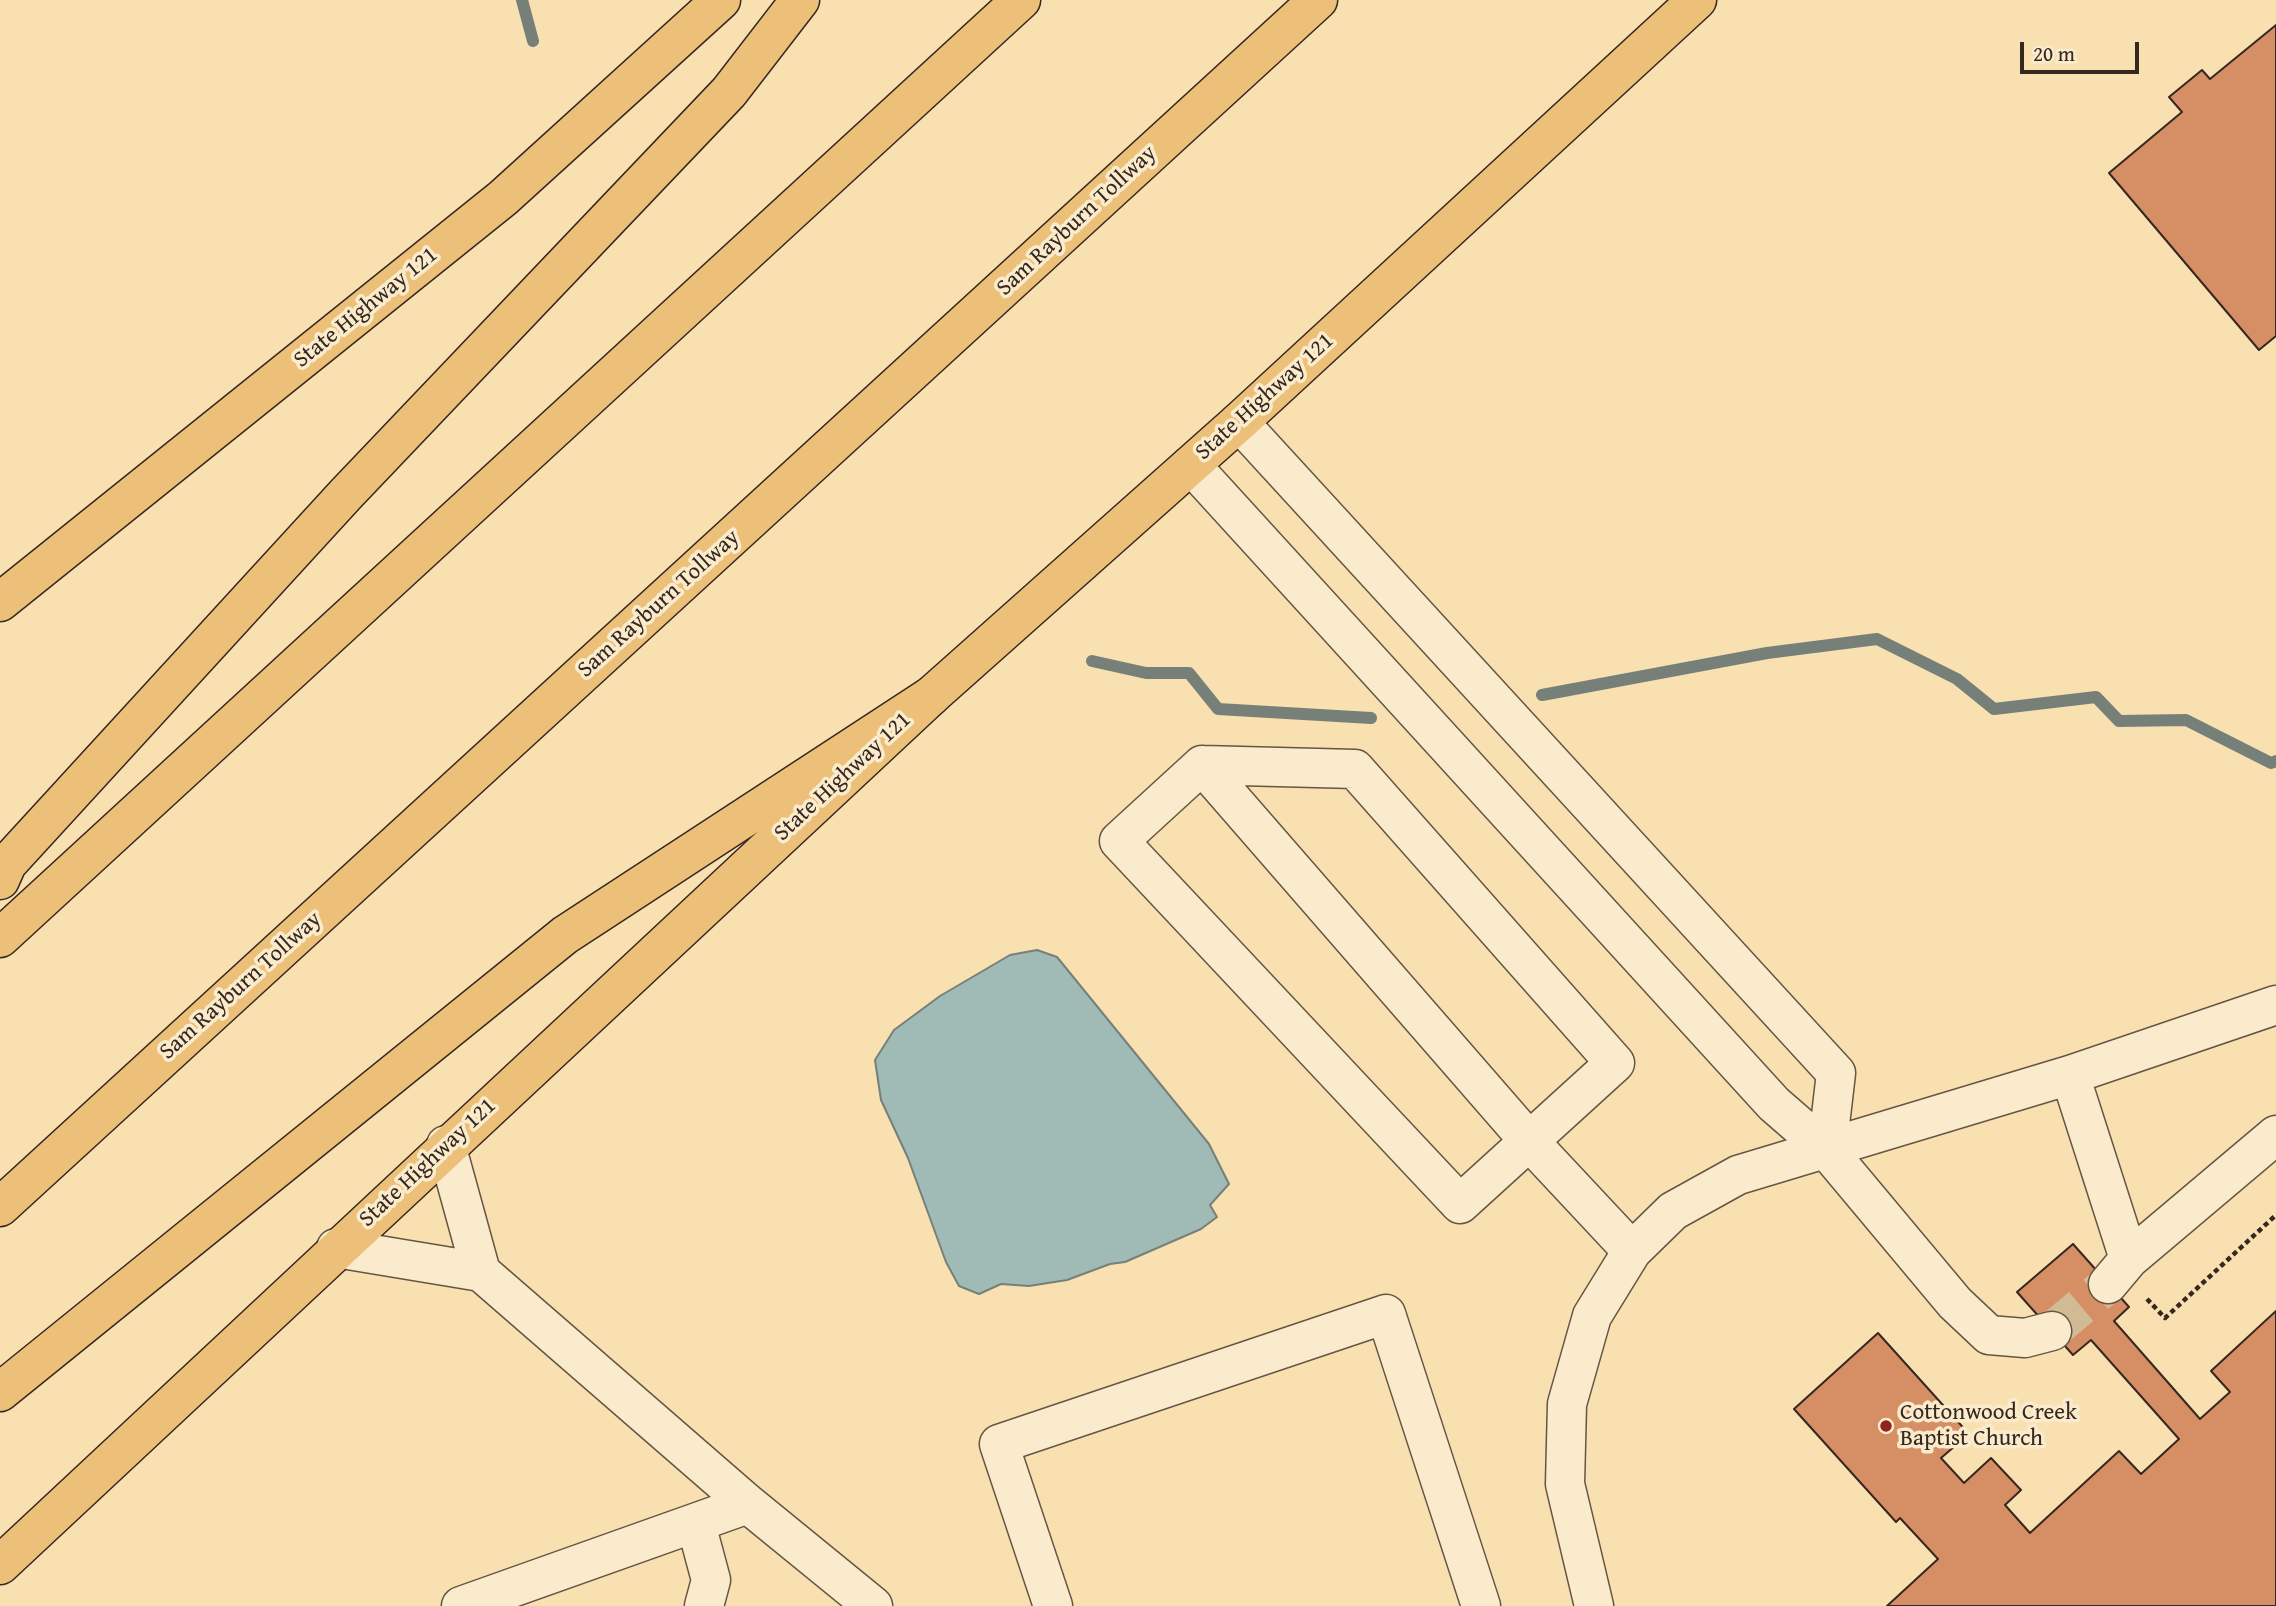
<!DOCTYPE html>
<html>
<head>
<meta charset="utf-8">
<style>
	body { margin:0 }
	#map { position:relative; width:2276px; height:1606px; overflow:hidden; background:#f8e0b1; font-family:"Gentium Book Plus",serif }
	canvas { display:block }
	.scale { position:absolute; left:2020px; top:42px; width:119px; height:32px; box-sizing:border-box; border:4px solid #362720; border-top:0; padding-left:9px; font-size:21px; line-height:24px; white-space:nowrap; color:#362720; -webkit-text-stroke:5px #faebcc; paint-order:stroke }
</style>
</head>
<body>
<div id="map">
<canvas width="2276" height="1606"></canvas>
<div class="scale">20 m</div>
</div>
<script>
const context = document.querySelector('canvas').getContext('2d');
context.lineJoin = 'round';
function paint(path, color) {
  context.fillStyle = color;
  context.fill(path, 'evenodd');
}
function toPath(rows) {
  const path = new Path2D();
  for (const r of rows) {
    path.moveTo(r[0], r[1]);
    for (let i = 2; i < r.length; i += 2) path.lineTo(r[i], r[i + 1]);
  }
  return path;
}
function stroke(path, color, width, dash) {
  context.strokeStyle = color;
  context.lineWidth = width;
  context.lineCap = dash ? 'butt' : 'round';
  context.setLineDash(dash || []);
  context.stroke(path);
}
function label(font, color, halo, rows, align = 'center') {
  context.font = font + ' "Gentium Book Plus",serif';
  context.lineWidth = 7;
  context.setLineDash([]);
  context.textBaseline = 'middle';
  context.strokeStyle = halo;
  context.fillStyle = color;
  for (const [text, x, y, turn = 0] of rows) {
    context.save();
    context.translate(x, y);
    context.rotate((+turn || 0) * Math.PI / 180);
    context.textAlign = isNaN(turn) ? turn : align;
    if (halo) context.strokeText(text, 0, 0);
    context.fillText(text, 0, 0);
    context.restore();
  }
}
const water = toPath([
	[1037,950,1057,957,1209,1144,1229,1184,1210,1205,1217,1217,1201,1229,1125,1262,1110,1264,1067,1280,1029,1286,1001,1284,979,1294,959,1286,946,1262,908,1158,881,1100,875,1060,894,1030,940,996,1010,955,1037,950]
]);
paint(water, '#a0bbb5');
stroke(water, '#768079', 2);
stroke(toPath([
	[522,0,533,41],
	[1092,661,1146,673,1189,673,1218,709,1371,718],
	[1542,695,1767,653,1877,639,1957,679,1994,709,2096,697,2119,721,2186,720,2271,763,2276,761]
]), '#768079', 12);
const building = toPath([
	[2276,25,2276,336,2259,350,2109,173,2182,112,2169,97,2202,70,2210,79,2276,25],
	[2073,1244,2129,1307,2114,1321,2200,1419,2230,1392,2211,1371,2276,1311,2276,1606,1887,1606,1938,1559,1900,1518,1896,1522,1794,1409,1878,1333,1969,1434,1941,1458,1964,1483,1991,1458,2021,1490,2005,1505,2030,1533,2119,1451,2141,1474,2179,1439,2091,1340,2073,1355,2017,1292,2073,1244]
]);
paint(building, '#d68e64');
stroke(building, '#362720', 2);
stroke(toPath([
	[2052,1331,2108,1284]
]), '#d1bb94', 38, [38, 19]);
const minor = toPath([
	[1239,422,1836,1073,1827,1150],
	[1191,465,1774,1104,1827,1150,1955,1303,1989,1335,2025,1338,2052,1331],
	[1202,765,1355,769,1615,1063,1460,1204,1119,841,1202,765],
	[1202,765,1530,1142,1632,1251],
	[2070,1075,2129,1259],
	[446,1145,481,1272],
	[336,1248,481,1272,748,1504,873,1606],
	[2108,1284,2129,1259,2276,1135],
	[696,1524,711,1580,704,1606],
	[461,1606,748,1504],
	[1053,1606,999,1444,1386,1314,1481,1606],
	[1594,1606,1565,1484,1567,1404,1592,1316,1632,1251,1673,1211,1738,1175,2070,1075,2276,1005]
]);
const major = toPath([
	[0,602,503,198,721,0],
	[0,1565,931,696,1239,422,1697,0]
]);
const highway = toPath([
	[0,880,7,864,346,494,729,92,800,0],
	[0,938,1021,0],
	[0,1207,1318,0],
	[0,1392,565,935,931,696]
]);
stroke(minor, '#654', 41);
stroke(major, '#362720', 41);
stroke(highway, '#362720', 41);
stroke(toPath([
	[2147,1299,2165,1318,2276,1215]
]), '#362720', 4.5, [5, 3.5]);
stroke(minor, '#faebcc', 38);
stroke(major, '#ecc078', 38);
stroke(highway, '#ecc078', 38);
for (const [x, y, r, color] of [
	[1886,1426,7,"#8f2418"]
]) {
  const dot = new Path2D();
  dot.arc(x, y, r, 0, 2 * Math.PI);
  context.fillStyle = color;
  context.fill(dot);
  stroke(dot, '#faebcc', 2.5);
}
label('23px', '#362720', '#faebcc', [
	["Sam Rayburn Tollway",1077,221,-43],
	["State Highway 121",366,308,-39],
	["State Highway 121",1265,397,-42],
	["Sam Rayburn Tollway",659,604,-42],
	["State Highway 121",843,777,-43],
	["Sam Rayburn Tollway",241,986,-42],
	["State Highway 121",428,1163,-43]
]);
label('23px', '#362720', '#faebcc', [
	["Cottonwood Creek",1900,1413],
	["Baptist Church",1900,1439]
], 'left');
</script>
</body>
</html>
